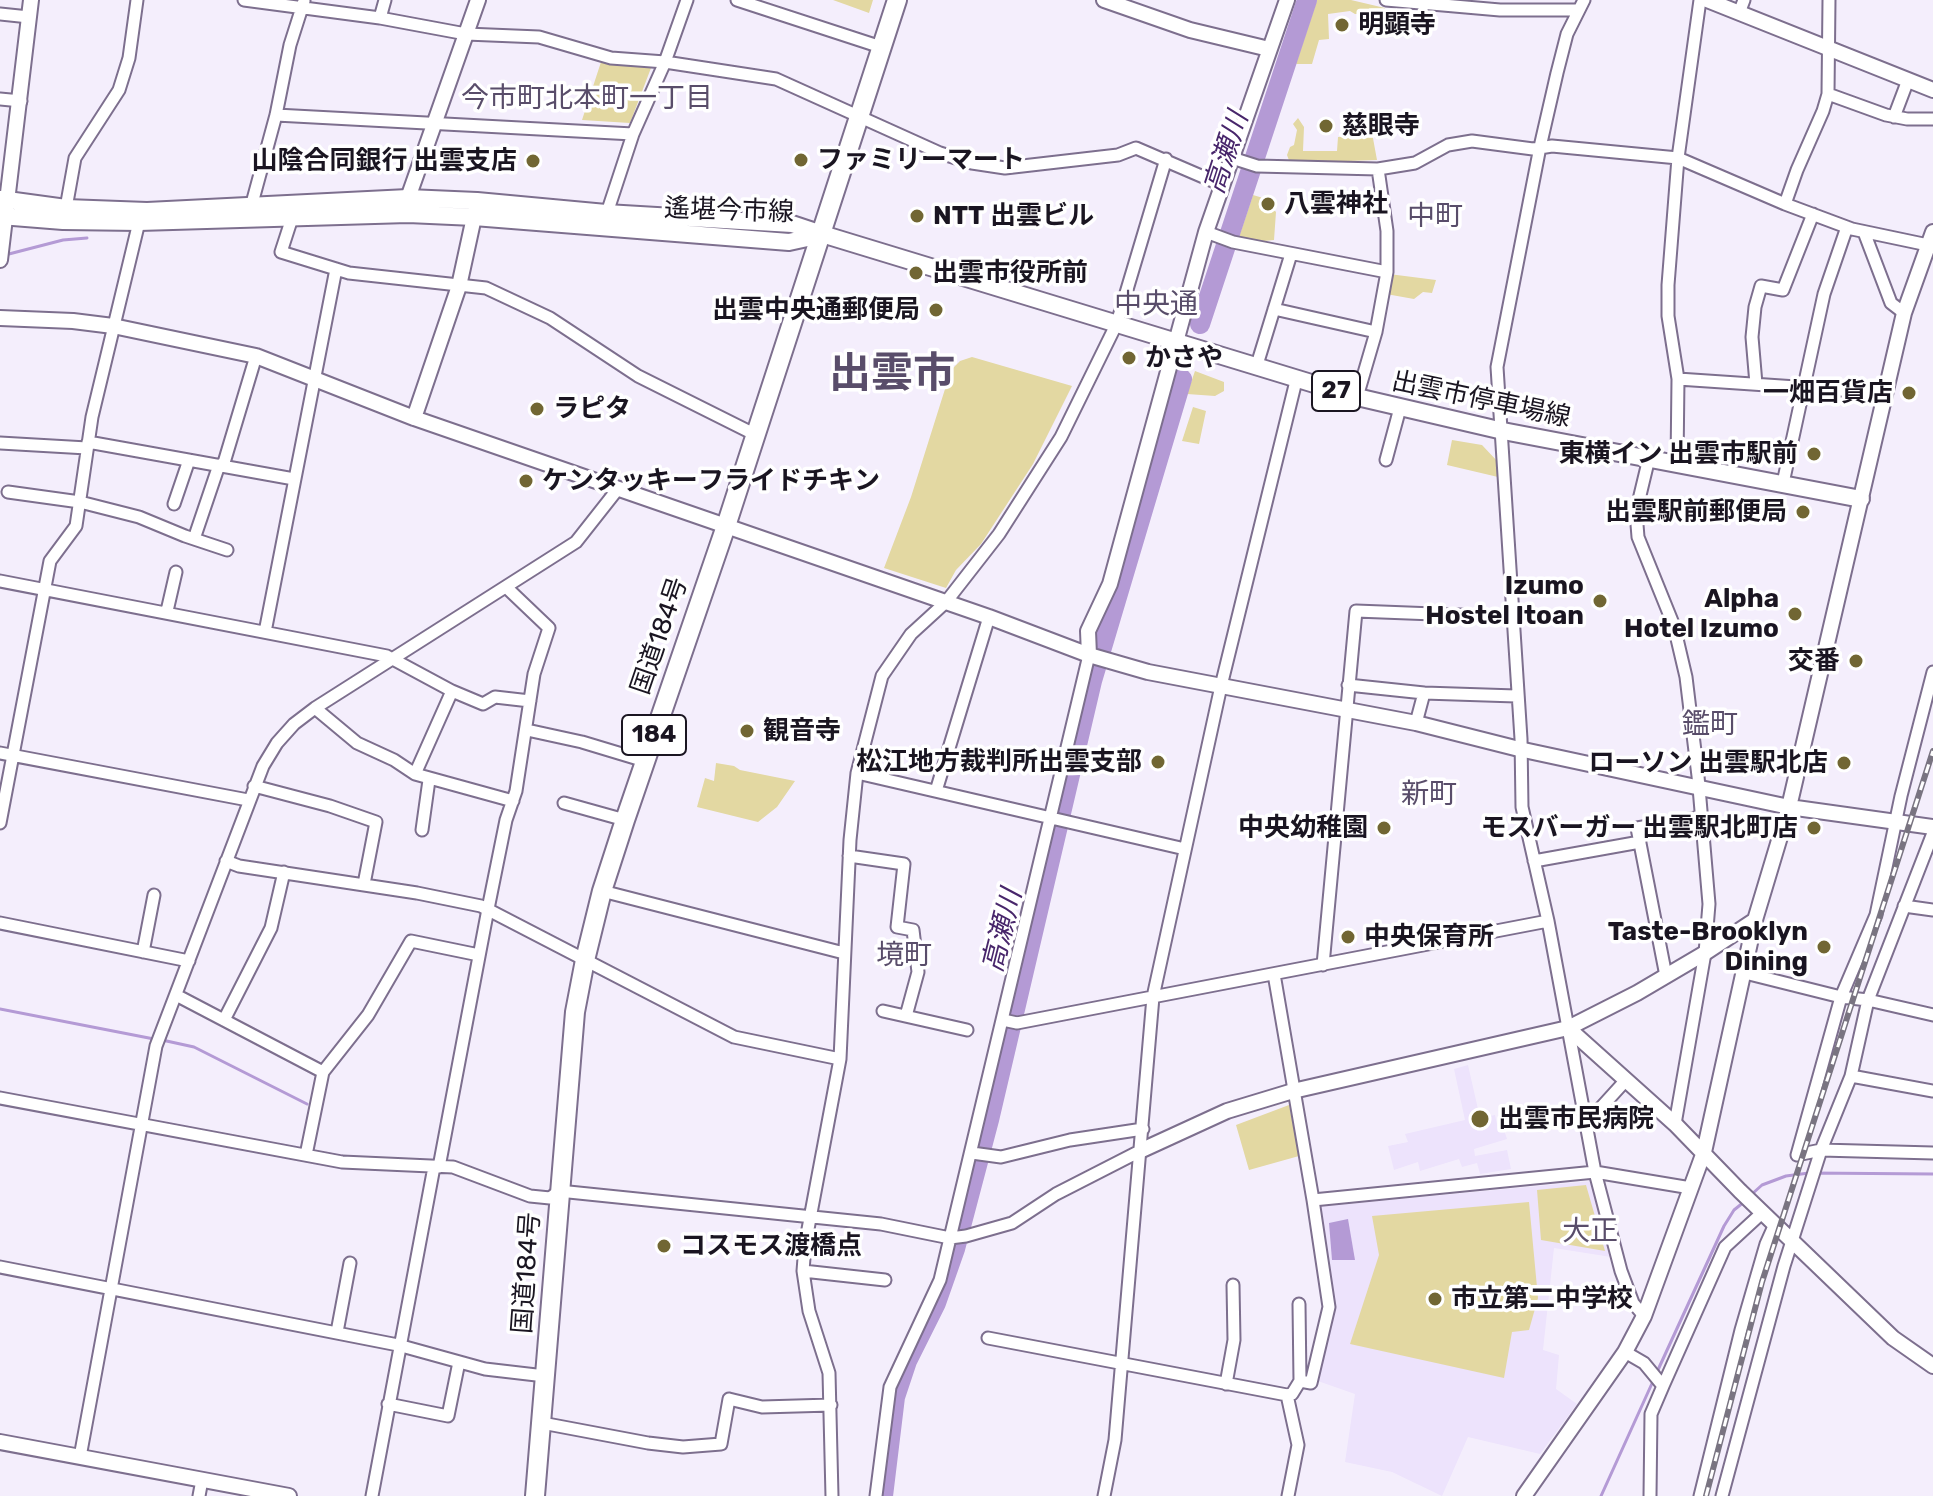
<!DOCTYPE html>
<html>
<head>
<meta charset="utf-8">
<style>
	body { margin:0 }
	canvas { display:block; background:#f4eefc }
</style>
</head>
<body>
<canvas width="1933" height="1496"></canvas>
<script>
const context = document.querySelector('canvas').getContext('2d');
context.lineJoin = 'round';
function paint(path, color) {
  context.fillStyle = color;
  context.fill(path, 'evenodd');
}
function toPath(rows) {
  const path = new Path2D();
  for (const r of rows) {
    path.moveTo(r[0], r[1]);
    for (let i = 2; i < r.length; i += 2) path.lineTo(r[i], r[i + 1]);
  }
  return path;
}
function stroke(path, color, width, dash) {
  context.strokeStyle = color;
  context.lineWidth = width;
  context.lineCap = dash ? 'butt' : 'round';
  context.setLineDash(dash || []);
  context.stroke(path);
}
function label(font, color, halo, rows, align = 'center') {
  context.font = font + ' Rubik,"Noto Sans JP",sans-serif';
  context.lineWidth = 7;
  context.setLineDash([]);
  context.textBaseline = 'middle';
  context.strokeStyle = halo;
  context.fillStyle = color;
  for (const [text, x, y, turn = 0] of rows) {
    context.save();
    context.translate(x, y);
    context.rotate((+turn || 0) * Math.PI / 180);
    context.textAlign = isNaN(turn) ? turn : align;
    if (halo) context.strokeText(text, 0, 0);
    context.fillText(text, 0, 0);
    context.restore();
  }
}
paint(toPath([
	[1468,1065,1480,1118,1495,1115,1498,1129,1504,1130,1507,1139,1474,1149,1475,1156,1507,1150,1511,1169,1480,1174,1477,1163,1462,1167,1459,1159,1420,1171,1418,1162,1394,1170,1388,1146,1408,1142,1405,1134,1465,1120,1454,1069],
	[1592,1181,1611,1257,1554,1248,1543,1350,1559,1355,1556,1389,1577,1404,1540,1454,1468,1437,1442,1496,1392,1472,1345,1462,1355,1394,1315,1380,1324,1340,1315,1207]
]), '#ede3fc');
paint(toPath([
	[833,0,873,0,869,13],
	[1317,0,1351,0,1385,8,1385,14,1355,14,1350,11,1328,14,1329,39,1319,40,1312,64,1296,64],
	[601,62,651,68,630,123,582,120],
	[1298,118,1304,127,1303,151,1337,151,1338,137,1349,136,1352,123,1370,122,1377,160,1290,163,1287,155,1290,147,1294,145,1297,130,1293,124],
	[1253,195,1263,198,1276,212,1274,240,1264,241,1239,237],
	[1389,274,1436,280,1432,293,1423,292,1414,299,1386,294],
	[972,357,1072,386,1033,464,981,544,956,570,946,588,884,568,911,497,951,370,960,361],
	[1195,371,1224,382,1224,391,1215,396,1187,394],
	[1193,407,1206,411,1199,444,1182,441],
	[1452,440,1482,445,1498,462,1498,477,1447,465],
	[716,763,734,766,740,770,795,781,777,807,758,822,697,807,705,778,714,781],
	[1289,1105,1299,1156,1249,1170,1236,1125],
	[1586,1185,1605,1251,1541,1240,1537,1190],
	[1529,1202,1538,1298,1529,1330,1512,1332,1504,1378,1350,1344,1379,1255,1372,1216]
]), '#e3d8a2');
paint(toPath([
	[1348,1219,1355,1260,1332,1260,1329,1223]
]), '#b49ad5');
stroke(toPath([
	[266,174,276,135],
	[5,255,63,240,87,238],
	[0,1009,154,1039],
	[162,1040,194,1047,307,1104],
	[1752,1194,1762,1185,1786,1176,1809,1173,1933,1174],
	[1657,1372,1724,1226,1734,1210,1744,1202],
	[1601,1496,1654,1379]
]), '#b49ad5', 3);
stroke(toPath([
	[1200,324,1307,0],
	[883,1496,895,1397,907,1361,936,1303,955,1249,989,1120,1092,681,1182,379]
]), '#b49ad5', 20);
const minor = toPath([
	[244,0,380,18,466,34,539,37,611,58,665,62,776,79,940,153,972,163,1005,168,1118,155,1136,148,1222,185],
	[737,0,881,47],
	[1386,0,1500,10,1578,10],
	[1584,0,1567,34,1557,73,1540,147,1497,367,1521,739,1522,807,1548,921,1595,1172,1621,1271,1633,1303,1644,1316],
	[1739,13,1744,0],
	[0,14,29,17],
	[380,18,385,0],
	[1828,94,1886,115,1907,119,1933,119],
	[0,99,21,101],
	[276,115,633,134],
	[1894,117,1908,80],
	[1232,158,1257,166,1378,169,1415,163,1448,145,1472,141,1533,149,1552,146,1678,158,1785,204,1852,229,1928,245],
	[1785,204,1797,170,1823,111,1828,94,1829,0],
	[251,207,276,115,290,45,304,1],
	[66,208,75,158,119,90,129,58,137,0],
	[292,218,281,252,349,273,486,288,550,318,638,376,756,435],
	[605,219,633,134,665,62,687,0],
	[1206,232,1233,242,1387,272],
	[1864,232,1891,303,1904,313],
	[1274,309,1376,332],
	[1256,368,1291,254],
	[1678,379,1885,393],
	[1756,384,1752,337,1755,307,1761,286,1783,290,1813,214],
	[1357,397,1376,332,1387,272,1387,231,1378,169],
	[88,442,294,479],
	[0,443,87,448],
	[1649,458,1636,512,1638,537,1674,626,1686,677,1698,776,1709,904,1705,953,1675,1124],
	[1386,460,1400,408],
	[1677,463,1678,379,1668,316,1668,285,1678,158,1700,0],
	[223,466,256,356],
	[1783,483,1824,294,1847,227],
	[8,492,80,502,139,517,185,536,227,550],
	[174,504,189,460],
	[196,533,219,465],
	[0,581,387,656,452,691,483,704,495,697,530,701],
	[167,611,176,572],
	[265,632,336,269],
	[1933,672,1901,796,1876,915,1841,997,1797,1155,1821,1150,1933,1153],
	[1348,685,1424,693],
	[315,708,357,743,394,760,415,774,513,801],
	[1416,723,1424,693,1516,696],
	[527,730,582,742,645,761],
	[0,753,248,800],
	[857,773,1185,849],
	[415,774,452,691],
	[254,786,330,806,376,822,364,884],
	[936,791,989,617],
	[564,803,625,820],
	[0,823,50,561,76,526,92,417,139,222],
	[422,830,429,780],
	[849,856,904,864,897,927,913,930,918,972,906,1016],
	[226,861,239,866,417,893,481,906,734,1037,840,1059],
	[1534,861,1640,842],
	[602,891,844,953],
	[1904,906,1933,910],
	[0,923,189,961],
	[143,952,154,895],
	[1323,965,1356,611,1512,617],
	[1745,973,1841,997,1868,1000,1933,1015],
	[1666,976,1637,828,1702,817],
	[176,995,323,1072],
	[883,1011,967,1030],
	[224,1020,271,928,284,872],
	[1003,1020,1017,1023,1548,921],
	[1851,1076,1933,1091],
	[0,1098,342,1162,453,1167,530,1196,550,1198,559,1191,881,1224,950,1238,966,1236,1012,1223,1056,1194,1142,1150],
	[1586,1124,1626,1080],
	[972,1153,1001,1157,1070,1140,1143,1129],
	[306,1155,323,1072,368,1015,411,941,479,955],
	[439,1167,488,909,506,820,516,791,534,674,549,628,506,587],
	[1313,1200,1595,1172,1691,1188],
	[0,1267,398,1345,485,1369,545,1376],
	[803,1271,885,1280],
	[1299,1304,1300,1381],
	[337,1332,350,1263],
	[988,1338,1287,1395,1292,1394,1300,1381,1311,1383,1329,1307,1313,1200,1274,974],
	[1625,1352,1644,1363,1663,1386,1651,1414,1650,1496],
	[1226,1384,1234,1340,1233,1285],
	[1663,1386,1725,1247,1763,1212],
	[1287,1395,1298,1445,1288,1496],
	[388,1404,448,1416,459,1362],
	[542,1423,648,1443,683,1447,721,1444,729,1399,762,1407,831,1405],
	[80,1457,156,1046,263,766,277,743,294,724,315,708,576,542,617,490],
	[199,1496,202,1480],
	[372,1496,434,1167],
	[832,1496,829,1373,809,1311,803,1271,805,1245,840,1059,850,840,857,773,882,676,911,634,946,602,999,534,1061,437,1117,323,1166,159],
	[876,1496,890,1387,940,1280,1089,655],
	[1104,1496,1115,1440,1153,997,1221,686,1296,381],
	[1700,1496,1741,1330,1766,1244,1775,1224],
	[1722,1496,1784,1266,1821,1150,1851,1076,1868,1000,1933,833]
]);
const tertiary = toPath([
	[1104,0,1190,30,1269,49],
	[1707,0,1933,90],
	[408,208,408,198,478,0],
	[0,260,31,0],
	[0,318,73,321,113,326,256,356,414,418,989,617,1089,655,1148,672,1416,723,1519,749,1789,807,1933,827],
	[414,418,459,286,476,208],
	[1089,655,1088,631,1110,584,1206,232,1287,0],
	[1568,1028,1675,1124,1740,1191,1893,1338,1933,1366],
	[1142,1150,1227,1111,1293,1091,1568,1028,1637,993,1705,953,1755,920],
	[0,1442,289,1496],
	[1524,1496,1625,1352,1644,1316,1704,1152,1755,920,1789,807,1904,313,1933,232]
]);
const secondary = toPath([
	[0,199,66,208,147,211,408,198,477,201,606,213,792,224,822,234],
	[0,216,63,221,139,222,408,214,474,217,789,242,821,235]
]);
const primary = toPath([
	[822,234,1357,397,1503,431,1861,499]
]);
const trunk = toPath([
	[535,1496,575,1012,585,960,602,891,625,820,726,526,897,0]
]);
stroke(minor, '#7d6f8e', 15);
stroke(tertiary, '#7d6f8e', 18);
stroke(secondary, '#7d6f8e', 20);
stroke(primary, '#7d6f8e', 20);
stroke(trunk, '#7d6f8e', 22);
stroke(minor, '#fff', 11);
stroke(tertiary, '#fff', 14);
stroke(secondary, '#fff', 16);
stroke(primary, '#fff', 16);
stroke(trunk, '#fff', 18);
const rail = toPath([
	[1706,1496,1762,1282,1933,751]
]);
stroke(rail, '#797481', 6);
stroke(rail, '#fff', 3, [9]);
for (const [x, y, r, color] of [
	[1342,25,8,"#716633"],
	[1326,126,8,"#716633"],
	[801,160,8,"#716633"],
	[533,161,8,"#716633"],
	[1268,204,8,"#716633"],
	[917,216,8,"#716633"],
	[916,273,8,"#716633"],
	[936,310,8,"#716633"],
	[1129,358,8,"#716633"],
	[1909,393,8,"#716633"],
	[537,409,8,"#716633"],
	[1814,454,8,"#716633"],
	[526,481,8,"#716633"],
	[1803,512,8,"#716633"],
	[1600,601,8,"#716633"],
	[1795,614,8,"#716633"],
	[1856,661,8,"#716633"],
	[747,731,8,"#716633"],
	[1158,762,8,"#716633"],
	[1844,763,8,"#716633"],
	[1384,828,8,"#716633"],
	[1814,828,8,"#716633"],
	[1348,937,8,"#716633"],
	[1824,947,8,"#716633"],
	[1480,1119,10,"#716633"],
	[664,1246,8,"#716633"],
	[1435,1299,8,"#716633"]
]) {
  const dot = new Path2D();
  dot.arc(x, y, r, 0, 2 * Math.PI);
  context.fillStyle = color;
  context.fill(dot);
  stroke(dot, '#fff', 3);
}
for (const [x, y, w] of [
	[1336,391,48],
	[654,735,64]
]) {
  const box = new Path2D();
  box.roundRect(x - w / 2, y - 20, w, 40, 6);
  context.fillStyle = '#fff';
  context.fill(box);
  stroke(box, '#1a1521', 2);
}
label('bold 24px', '#1a1521', null, [
	["27",1336,391],
	["184",654,735]
]);
label('bold 26px', '#1a1521', '#fff', [
	["明顕寺",1358,25],
	["慈眼寺",1342,126],
	["ファミリーマート",817,160],
	["山陰合同銀行 出雲支店",517,161,"right"],
	["八雲神社",1284,204],
	["NTT 出雲ビル",933,216],
	["出雲市役所前",932,273],
	["出雲中央通郵便局",920,310,"right"],
	["かさや",1145,358],
	["一畑百貨店",1893,393,"right"],
	["ラピタ",553,409],
	["東横イン 出雲市駅前",1798,454,"right"],
	["ケンタッキーフライドチキン",542,481],
	["出雲駅前郵便局",1787,512,"right"],
	["Izumo",1584,586,"right"],
	["Hostel Itoan",1584,616,"right"],
	["Alpha",1779,599,"right"],
	["Hotel Izumo",1779,629,"right"],
	["交番",1840,661,"right"],
	["観音寺",763,731],
	["松江地方裁判所出雲支部",1142,762,"right"],
	["ローソン 出雲駅北店",1828,763,"right"],
	["中央幼稚園",1368,828,"right"],
	["モスバーガー 出雲駅北町店",1798,828,"right"],
	["Taste-Brooklyn",1808,932,"right"],
	["Dining",1808,962,"right"],
	["中央保育所",1364,937],
	["出雲市民病院",1498,1119],
	["コスモス渡橋点",680,1246],
	["市立第二中学校",1451,1299]
], 'left');
label('26px', '#1a1521', '#fff', [
	["遙堪今市線",729,211,2],
	["出雲市停車場線",1481,400,12],
	["国道184号",660,636,-71],
	["国道184号",527,1273,-86]
]);
label('28px', '#594d6a', '#fff', [
	["今市町北本町一丁目",587,99],
	["中町",1435,217],
	["中央通",1156,305],
	["鑑町",1710,725],
	["新町",1429,795],
	["境町",904,956],
	["大正",1590,1232]
]);
label('italic 28px', '#48266b', '#fff', [
	["高瀬川",1227,153,-72],
	["高瀬川",1003,931,-76]
]);
label('bold 42px', '#594d6a', '#fff', [
	["出雲市",892,375]
]);
</script>
</body>
</html>
